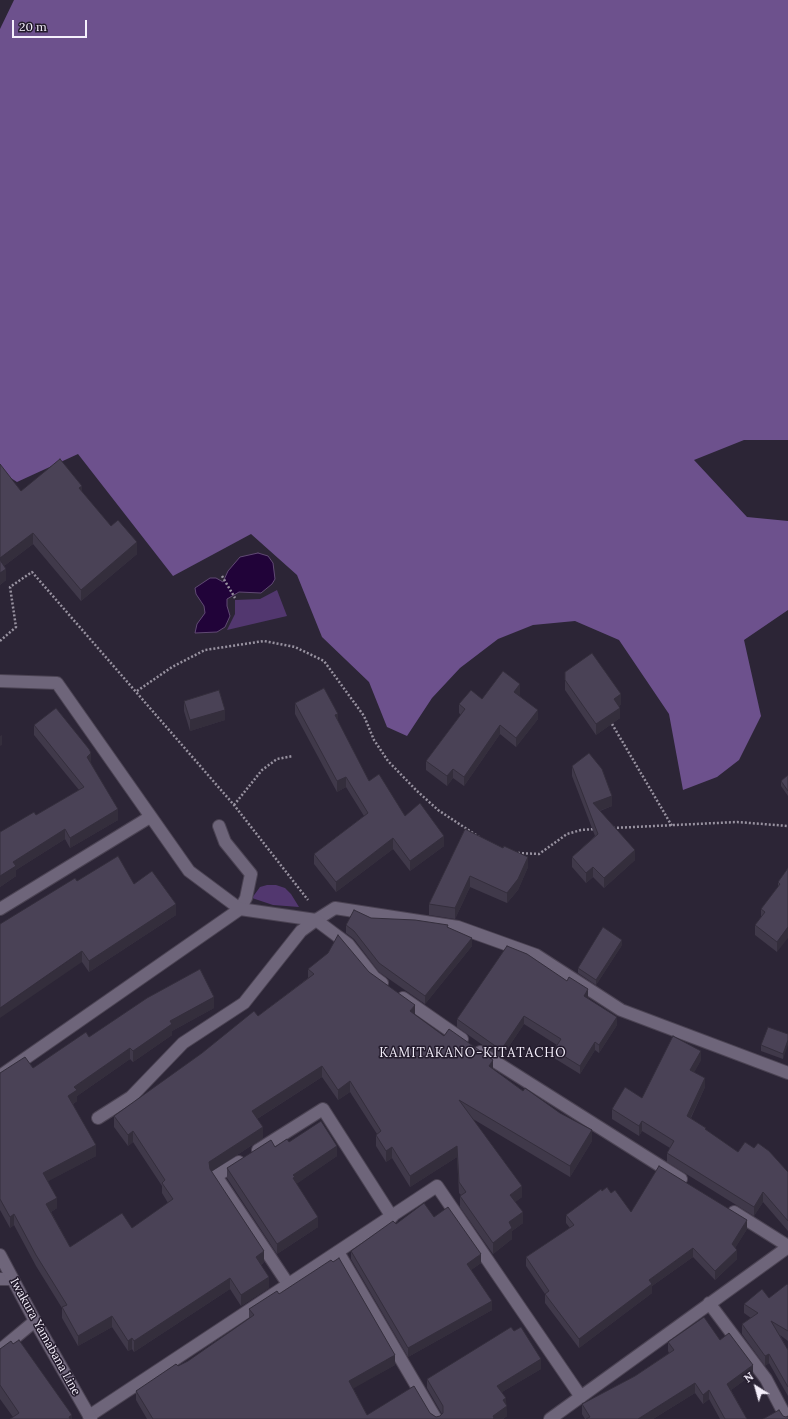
<!DOCTYPE html>
<html>
<head>
<meta charset="utf-8">
<style>
	body { margin:0 }
	#map { position:relative; width:788px; height:1419px; overflow:hidden; background:#2c2536; font-family:Lora,serif }
	canvas { display:block }
	.north { position:absolute; left:736px; top:1367px; width:40px; height:40px; -webkit-text-stroke:3px #231b2c; paint-order:stroke; rotate:323deg; font-size:11px; font-weight:700; line-height:16px; text-align:center; color:#f5f0fc }
	.north::after { content:''; display:block; margin:auto; width:14px; height:18px; background:#f5f0fc; clip-path:polygon(50% 0,100% 100%,50% 72%,0 100%) }
	.scale { position:absolute; left:12px; top:20px; width:75px; height:18px; box-sizing:border-box; border:2px solid #f5f0fc; border-top:0; padding-left:5px; font-size:12px; line-height:14px; white-space:nowrap; color:#f5f0fc; -webkit-text-stroke:3px #231b2c; paint-order:stroke }
</style>
</head>
<body>
<div id="map">
<canvas width="788" height="1419"></canvas>
<div class="north">N</div>
<div class="scale">20 m</div>
</div>
<script>
const context = document.querySelector('canvas').getContext('2d');
context.lineJoin = 'round';
function paint(path, color) {
  context.fillStyle = color;
  context.fill(path, 'evenodd');
}
function toPath(rows) {
  const path = new Path2D();
  for (const r of rows) {
    path.moveTo(r[0], r[1]);
    for (let i = 2; i < r.length; i += 2) path.lineTo(r[i], r[i + 1]);
  }
  return path;
}
function stroke(path, color, width, dash) {
  context.strokeStyle = color;
  context.lineWidth = width;
  context.lineCap = dash ? 'butt' : 'round';
  context.setLineDash(dash || []);
  context.stroke(path);
}
function label(font, color, halo, rows, align = 'center') {
  context.font = font + ' Lora,serif';
  context.lineWidth = 3;
  context.setLineDash([]);
  context.textBaseline = 'middle';
  context.strokeStyle = halo;
  context.fillStyle = color;
  for (const [text, x, y, turn = 0] of rows) {
    context.save();
    context.translate(x, y);
    context.rotate((+turn || 0) * Math.PI / 180);
    context.textAlign = isNaN(turn) ? turn : align;
    if (halo) context.strokeText(text, 0, 0);
    context.fillText(text, 0, 0);
    context.restore();
  }
}
paint(toPath([
	[277,590,287,616,227,630,235,614,235,600,260,599],
	[267,885,276,885,285,888,291,894,299,907,273,905,252,898,260,887]
]), '#52376f');
paint(toPath([
	[14,0,788,0,788,440,744,440,694,460,747,517,788,521,788,610,744,640,761,716,739,760,717,777,683,790,669,714,619,640,575,621,533,625,498,639,460,668,432,698,407,736,387,727,369,682,322,637,297,575,251,534,173,576,78,454,17,482,0,471,0,29]
]), '#6d518d');
const water = toPath([
	[258,553,268,556,273,563,275,579,272,584,261,593,239,592,227,599,227,606,230,616,225,627,217,632,195,633,197,624,205,613,204,606,196,594,195,588,210,578,216,578,223,582,228,571,240,557,258,553]
]);
paint(water, '#210339');
stroke(water, '#614a74', 1);
const lane = toPath([
	[219,826,225,842,251,874,246,898,240,909],
	[316,920,335,908,458,927,536,955,621,1010,788,1073],
	[258,1150,323,1109,392,1217],
	[239,1162,216,1176,288,1284],
	[338,1252,436,1419],
	[0,1279,12,1279]
]);
const street = toPath([
	[0,681,57,683,189,871,240,909],
	[0,909,150,817],
	[403,998,462,1039],
	[480,1052,681,1179],
	[0,1076,240,909,316,920,348,944,374,977,382,983],
	[98,1118,131,1097,183,1043,244,1003,301,931,316,920],
	[734,1212,788,1246],
	[709,1303,766,1379,787,1419],
	[0,1350,35,1321],
	[89,1416,437,1186,581,1397],
	[550,1419,788,1247]
]);
const secondary = toPath([
	[0,1255,35,1321,91,1419]
]);
stroke(lane, '#4b4353', 14);
stroke(street, '#4b4353', 14);
stroke(secondary, '#4b4353', 14);
stroke(toPath([
	[222,576,235,598],
	[0,641,16,627,10,587,32,572,234,805,308,900],
	[137,691,172,667,205,650,264,641,295,647,324,661,364,716,374,740,388,761,416,790,438,810,479,837],
	[612,724,672,826],
	[234,805,262,770,277,759,293,756],
	[613,828,737,822,788,826],
	[518,853,539,854,567,834,581,830,596,829]
]), '#9892a0', 2.5, [2, 2]);
stroke(lane, '#6e657a', 12);
stroke(street, '#6e657a', 12);
stroke(secondary, '#6e657a', 12);
paint(toPath([
	[21,491,82,492,111,526,137,554,81,601,33,544,4,566,6,580,0,585],
	[565,672,621,704,619,706,620,718,596,735,565,690],
	[520,694,519,695,538,719,516,747,500,734,464,786,453,778,447,786,426,770,426,761,461,715,459,713,459,704,482,699],
	[184,701,225,720,190,731,184,711],
	[295,703,338,722,369,781,405,816,444,846,410,871,393,849,336,892,314,864,314,854,364,816,346,787,337,792,295,714],
	[34,725,91,763,118,820,70,848,65,839,16,870,16,876,0,887,0,832,36,815,79,790,34,735],
	[572,766,612,806,600,811,635,860,604,888,593,877,586,883,572,867,572,857,595,836,572,776],
	[788,775,788,796,781,786,781,781],
	[465,829,528,867,518,890,507,903,470,887,455,919,429,915,429,904],
	[788,868,777,952,755,935,755,925,761,918,761,909,778,887,778,882],
	[77,881,134,884,176,915,89,972,82,962],
	[371,918,448,928,472,946,425,1004,379,972,354,939,346,933,346,925],
	[622,945,596,985,578,973,578,968],
	[308,969,369,972,415,1015,444,1036,493,1069,592,1141,570,1177,473,1119,522,1197,515,1202,523,1223,512,1231,512,1239,493,1254,460,1207,460,1196,461,1195,459,1193,457,1157,410,1187,392,1158,386,1162,376,1146,376,1135,377,1134,350,1092,338,1100,322,1077,257,1119,263,1138,211,1172,264,1262,261,1265,269,1288,241,1306,230,1289,134,1352,132,1349,128,1351,112,1327,78,1346,62,1318,62,1308,36,1266,14,1225,10,1228,0,1210,0,1073,33,1068,89,1037,214,1008,172,1031,172,1035,133,1062,130,1059,77,1096,77,1101,73,1104,96,1156,48,1181,57,1208,51,1212,70,1247,132,1228,168,1203,162,1193,162,1186,133,1142,128,1146,114,1127,114,1116,258,1016,308,978],
	[588,998,617,1025,599,1053,595,1050,580,1074,554,1058,554,1050,557,1045,524,1024,501,1058,457,1027,457,1019],
	[788,1034,783,1059,761,1051,761,1045],
	[701,1060,694,1072,705,1087,691,1118,706,1130,738,1152,788,1172,788,1231,763,1202,754,1216,667,1162,667,1153,670,1148,642,1131,639,1136,612,1119,612,1109,642,1098],
	[289,1142,337,1156,296,1184,318,1227,277,1254,227,1178,227,1168,275,1147],
	[602,1191,611,1193,631,1212,747,1229,735,1248,737,1259,715,1280,693,1257,652,1286,652,1293,579,1348,545,1303,545,1294,526,1266,526,1257,570,1228,566,1223,566,1215],
	[434,1217,481,1263,471,1270,492,1310,408,1357,351,1259,351,1251,396,1224],
	[788,1285,788,1341,780,1335,788,1350,788,1396,769,1363,765,1366,742,1334,742,1324,751,1318,744,1313,744,1304,769,1298],
	[279,1294,395,1365,353,1388,367,1415,430,1413,436,1417,440,1416,442,1414,427,1388,427,1379,541,1369,502,1392,506,1405,507,1416,503,1419,147,1419,136,1400,136,1391,178,1366,188,1361,249,1318,249,1309],
	[720,1340,753,1374,731,1390,747,1419,720,1419,709,1399,703,1404,695,1393,653,1419,585,1419,582,1414,582,1404,635,1376,669,1353,668,1351,668,1342],
	[0,1349,72,1419,13,1417,0,1399]
]), '#40394a');
paint(toPath([
	[82,486,82,498,79,488],
	[33,533,33,544,0,569,0,558],
	[137,542,137,554,81,601,81,590],
	[6,569,6,580,0,585,0,573],
	[520,684,520,694,514,701,514,692],
	[621,694,621,704,614,709,614,699],
	[620,708,620,718,596,735,596,724],
	[225,710,225,720,190,731,190,720],
	[538,710,538,719,516,747,516,738],
	[338,714,338,724,335,715],
	[500,725,500,734,464,786,464,777],
	[2,735,2,745,0,746,0,736],
	[91,753,91,763,87,757],
	[453,769,453,778,447,786,447,776],
	[346,777,346,787,337,792,337,781],
	[612,796,612,806,593,813,593,803],
	[118,809,118,820,70,848,70,838],
	[65,829,65,839,16,870,16,876,0,887,0,876,13,862],
	[444,836,444,846,410,871,410,861],
	[393,838,393,849,336,892,336,882],
	[635,850,635,860,604,888,604,878],
	[528,857,528,867,518,890,507,903,507,893],
	[593,867,593,877,586,883,586,873],
	[470,876,470,887,455,919,455,908],
	[176,904,176,915,89,972,89,961],
	[788,927,788,938,777,952,777,942],
	[472,938,472,946,425,1004,425,996],
	[622,940,622,945,596,985,596,980],
	[82,951,82,962,0,1018,0,1008],
	[588,989,588,998,584,1004,584,996],
	[214,997,214,1008,172,1031,172,1035,133,1062,133,1051,170,1021],
	[415,1005,415,1016,410,1011],
	[524,1016,524,1024,501,1058,501,1050],
	[617,1017,617,1025,599,1053,599,1045],
	[788,1040,788,1045,783,1059,783,1054],
	[595,1042,595,1050,580,1074,580,1066],
	[130,1048,130,1059,77,1096,77,1101,68,1107,68,1096,74,1087],
	[701,1051,701,1060,690,1080,690,1070],
	[493,1060,493,1071,489,1066],
	[322,1066,322,1077,252,1122,252,1111],
	[705,1078,705,1087,687,1125,687,1116],
	[350,1081,350,1092,338,1100,338,1090],
	[642,1121,642,1131,639,1136,639,1126],
	[263,1127,263,1138,209,1173,209,1162],
	[592,1130,592,1141,570,1177,570,1166],
	[133,1131,133,1142,128,1146,128,1135],
	[96,1145,96,1156,43,1184,43,1173],
	[337,1146,337,1156,295,1185,293,1178,293,1175],
	[457,1146,457,1157,410,1187,410,1176],
	[392,1147,392,1158,386,1162,386,1151],
	[522,1186,522,1197,510,1206,510,1195],
	[763,1192,763,1202,754,1216,754,1207],
	[57,1198,57,1208,46,1215,46,1204],
	[523,1212,523,1223,512,1231,512,1239,493,1254,493,1243,509,1222],
	[14,1214,14,1225,10,1228,10,1217],
	[318,1217,318,1227,277,1254,277,1244],
	[747,1220,747,1229,732,1253,732,1244],
	[693,1248,693,1257,652,1286,652,1293,579,1348,579,1339,649,1280],
	[737,1250,737,1259,715,1280,715,1271],
	[264,1251,264,1262,256,1268,256,1257],
	[481,1254,481,1263,467,1273,467,1264],
	[269,1277,269,1288,241,1306,241,1295],
	[230,1278,230,1289,134,1352,134,1341],
	[492,1301,492,1310,408,1357,408,1348],
	[112,1316,112,1327,78,1346,78,1336],
	[132,1338,132,1349,128,1351,128,1341],
	[769,1354,769,1363,765,1366,765,1356],
	[395,1355,395,1365,349,1391,349,1381],
	[541,1359,541,1369,497,1395,497,1386],
	[753,1365,753,1374,727,1393,727,1384],
	[695,1383,695,1393,653,1419,638,1419],
	[709,1390,709,1399,703,1404,703,1395],
	[506,1398,507,1416,503,1419,493,1419,493,1416,503,1400],
	[72,1415,72,1419,69,1419,69,1417]
]), '#342e3c');
const building = toPath([
	[60,459,82,486,79,488,111,526,118,520,137,542,81,590,33,533,0,558,0,464,21,491,60,459],
	[0,560,6,569,0,573,0,560],
	[592,653,621,694,614,699,620,708,596,724,565,680,565,672,592,653],
	[503,671,520,684,514,692,538,710,516,738,500,725,464,777,453,769,447,776,426,761,465,709,459,704,471,690,482,699,503,671],
	[324,688,338,714,335,715,369,781,379,774,405,816,420,803,444,836,410,861,393,838,336,882,314,854,368,813,346,777,337,781,295,703,324,688],
	[219,690,225,710,190,720,184,701,219,690],
	[56,708,89,749,91,753,87,757,118,809,70,838,65,829,13,862,16,866,0,876,0,832,34,812,36,815,84,787,34,725,56,708],
	[589,753,602,769,612,796,593,803,635,850,604,878,593,867,586,873,572,857,598,834,572,766,589,753],
	[788,775,788,791,781,781,788,775],
	[465,829,503,848,504,846,528,857,518,879,507,893,470,876,455,908,429,904,465,829],
	[118,856,134,884,152,871,176,904,89,961,82,951,0,1008,0,924,75,878,77,881,118,856],
	[788,868,788,927,777,942,755,925,765,912,761,909,780,884,778,882,788,868],
	[354,910,371,918,415,920,448,925,447,927,472,938,425,996,379,963,354,931,346,925,354,910],
	[603,927,622,940,596,980,578,968,603,927],
	[338,935,369,972,415,1005,410,1011,444,1036,449,1029,493,1060,489,1066,523,1091,525,1088,560,1113,592,1130,570,1166,459,1100,522,1186,510,1195,523,1212,509,1222,512,1228,493,1243,460,1196,466,1192,459,1182,457,1146,410,1176,392,1147,386,1151,376,1135,381,1131,350,1081,338,1090,322,1066,252,1111,263,1127,209,1162,210,1169,264,1251,256,1257,269,1277,241,1295,230,1278,134,1341,132,1338,128,1341,112,1316,78,1336,62,1307,67,1305,36,1255,14,1214,10,1217,0,1199,0,1073,25,1057,33,1068,86,1032,89,1037,147,998,200,969,214,997,170,1021,172,1024,133,1051,130,1048,74,1087,77,1090,68,1096,96,1145,43,1173,57,1198,46,1204,70,1247,122,1213,132,1228,173,1199,162,1183,165,1180,133,1131,128,1135,114,1116,202,1053,254,1011,258,1016,314,974,308,969,328,953,338,935],
	[507,946,527,954,567,981,569,977,588,989,584,996,617,1017,599,1045,595,1042,580,1066,554,1050,561,1039,524,1016,501,1050,457,1019,507,946],
	[768,1027,788,1034,788,1040,783,1054,761,1045,768,1027],
	[673,1036,701,1051,690,1070,705,1078,687,1116,706,1128,705,1129,738,1152,745,1142,754,1148,758,1143,769,1151,788,1172,788,1221,763,1192,754,1207,667,1153,674,1141,642,1121,639,1126,612,1109,625,1087,642,1098,673,1036],
	[321,1121,337,1146,293,1175,295,1177,293,1178,318,1217,277,1244,227,1168,271,1140,275,1147,287,1139,289,1142,321,1121],
	[659,1166,747,1220,732,1244,737,1250,715,1271,693,1248,649,1280,652,1284,579,1339,545,1294,549,1291,526,1257,574,1225,566,1215,601,1189,602,1191,607,1187,611,1193,615,1190,631,1212,659,1166],
	[424,1203,434,1217,448,1207,481,1254,467,1264,492,1301,408,1348,351,1251,393,1221,396,1224,424,1203],
	[339,1258,395,1355,349,1381,367,1415,414,1386,430,1413,436,1417,440,1416,443,1413,443,1406,427,1379,511,1327,514,1331,521,1327,541,1359,497,1386,506,1398,503,1400,507,1406,493,1416,494,1418,493,1419,153,1419,136,1391,176,1364,178,1366,188,1361,254,1315,249,1309,277,1291,279,1294,331,1260,333,1262,339,1258],
	[787,1284,788,1285,788,1331,771,1321,788,1350,788,1387,769,1354,765,1356,742,1324,758,1313,744,1304,762,1289,769,1298,787,1284],
	[704,1317,720,1340,729,1333,753,1365,727,1384,747,1419,725,1419,709,1390,703,1395,695,1383,638,1419,586,1419,590,1417,582,1404,635,1376,674,1350,668,1342,704,1317],
	[19,1340,72,1415,69,1417,70,1419,10,1419,19,1413,0,1385,0,1349,11,1341,13,1344,19,1340],
	[779,1410,783,1416,786,1417,788,1416,788,1419,763,1419,779,1410]
]);
paint(building, '#4a4256');
stroke(building, '#342e3c', 1);
label('12px', '#f5f0fc', '#231b2c', [
	["Iwakura Yamabana Line",45,1337,61]
]);
context.letterSpacing = '1px';
label('13px', '#f5f0fc', '#231b2c', [
	["KAMITAKANO-KITATACHO",473,1053]
]);
context.letterSpacing = '0px';
</script>
</body>
</html>
